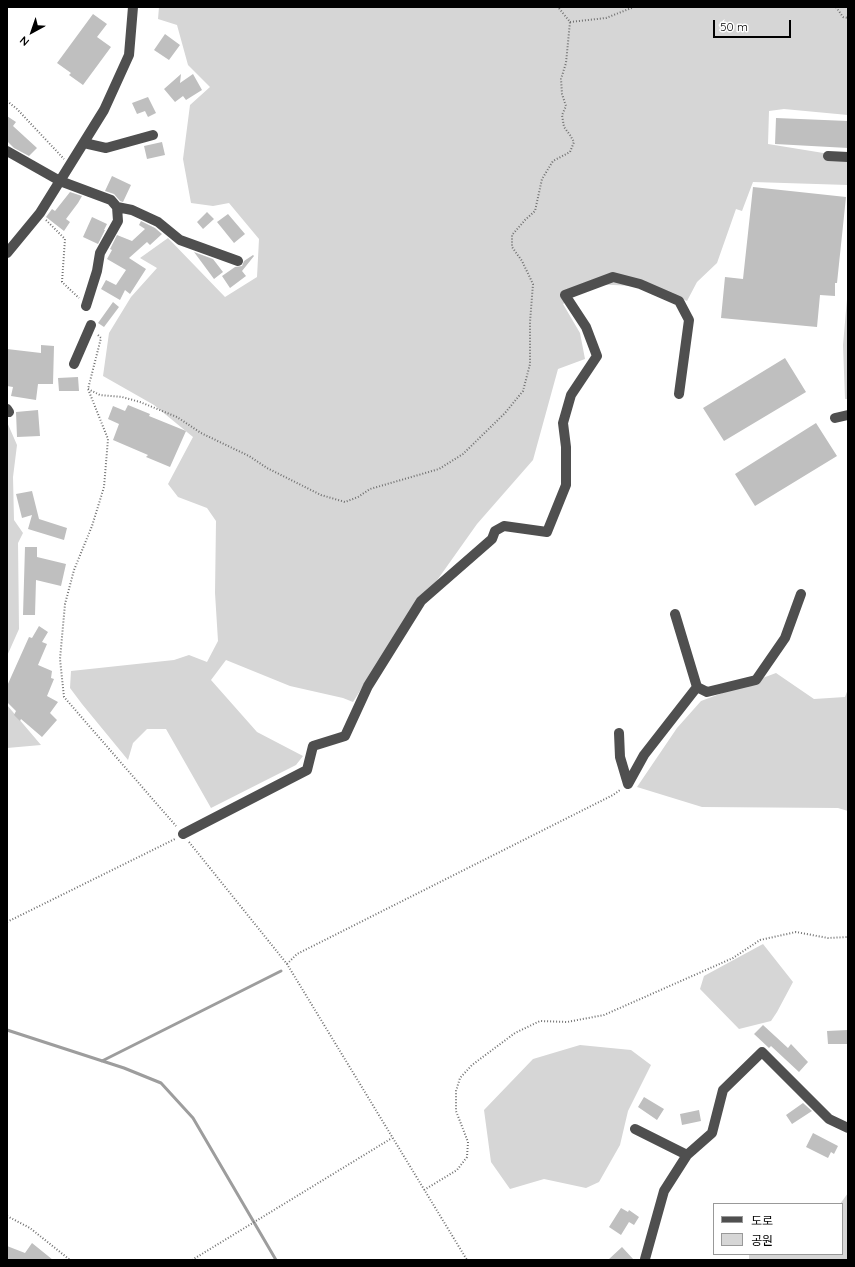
<!DOCTYPE html>
<html>
<head>
<meta charset="utf-8">
<style>
	body { margin:0 }
	#map { position:relative; width:855px; height:1267px; overflow:hidden; background:#fff; font-family:Quicksand,"Noto Sans KR",sans-serif }
	canvas { display:block }
	.frame { position:absolute; inset:0; border:8px solid #000; pointer-events:none }
	.legend { position:absolute; left:713px; top:1203px; width:130px; height:52px; box-sizing:border-box; background:#fff; border:1px solid #999; margin:0; padding:5px 7px; list-style:none; font-size:12px; color:#000 }
	.legend li { display:flex; align-items:center; gap:8px; height:20px }
	.legend b { width:20px; border:1px solid #999 }
	.north { position:absolute; left:12px; top:12px; width:40px; height:40px; -webkit-text-stroke:3px #fff; paint-order:stroke; rotate:220deg; font-size:11px; font-weight:700; line-height:16px; text-align:center; color:#000 }
	.north::after { content:''; display:block; margin:auto; width:14px; height:18px; background:#000; clip-path:polygon(50% 0,100% 100%,50% 72%,0 100%) }
	.scale { position:absolute; left:713px; top:20px; width:78px; height:18px; box-sizing:border-box; border:2px solid #000; border-top:0; padding-left:5px; font-size:12px; line-height:14px; white-space:nowrap; color:#000; -webkit-text-stroke:3px #fff; paint-order:stroke }
</style>
</head>
<body>
<div id="map">
<canvas width="855" height="1267"></canvas>
<div class="frame"></div>
<ul class="legend">
<li><b style="height:5px;background:#4f4f4f"></b>도로</li>
<li><b style="height:11px;background:#d6d6d6"></b>공원</li>
</ul>
<div class="north">N</div>
<div class="scale">50 m</div>
</div>
<script>
const context = document.querySelector('canvas').getContext('2d');
context.lineJoin = 'round';
function paint(path, color) {
  context.fillStyle = color;
  context.fill(path, 'evenodd');
}
function toPath(rows) {
  const path = new Path2D();
  for (const r of rows) {
    path.moveTo(r[0], r[1]);
    for (let i = 2; i < r.length; i += 2) path.lineTo(r[i], r[i + 1]);
  }
  return path;
}
function stroke(path, color, width, dash) {
  context.strokeStyle = color;
  context.lineWidth = width;
  context.lineCap = dash ? 'butt' : 'round';
  context.setLineDash(dash || []);
  context.stroke(path);
}
paint(toPath([
	[159,7,848,7,848,115,784,109,769,111,768,144,848,157,848,185,753,182,742,211,736,209,717,263,697,282,687,301,656,287,592,284,563,304,580,333,585,359,558,369,533,460,477,524,433,586,396,634,353,702,343,698,290,686,226,660,211,680,257,732,303,756,296,765,211,808,166,729,147,729,133,743,128,760,82,704,70,688,71,671,174,660,189,655,207,662,218,641,215,593,216,521,207,508,178,497,168,484,193,437,154,405,103,376,109,333,131,297,157,268,140,258,168,238,225,297,257,277,259,239,229,203,213,206,191,203,183,159,190,105,210,87,188,65,177,25,158,19],
	[847,299,848,399,845,399,843,345],
	[7,422,17,445,13,477,14,520,23,533,18,543,19,629,7,656],
	[776,673,814,699,845,697,848,689,848,811,838,808,702,807,637,787,677,728,701,701],
	[7,705,41,745,7,748],
	[763,944,793,982,777,1012,771,1021,739,1029,700,989,704,976],
	[580,1045,631,1050,651,1065,628,1111,620,1145,599,1182,586,1188,544,1179,510,1189,491,1162,484,1110,533,1059],
	[848,1193,848,1260,749,1260,749,1254,842,1254,842,1204,840,1204]
]), '#d6d6d6');
stroke(toPath([
	[7,1030,124,1068,161,1083,193,1118,276,1260],
	[102,1061,281,971]
]), '#9d9d9d', 3);
paint(toPath([
	[93,14,107,24,97,37,111,47,83,85,69,75,71,73,57,63],
	[165,34,180,45,169,60,154,50],
	[181,74,180,83,193,74,202,90,186,100,183,96,175,102,164,89],
	[148,97,156,113,148,117,145,111,137,114,132,103],
	[7,116,16,122,13,126,37,148,29,156,14,148,7,141],
	[776,118,848,121,848,148,775,144],
	[162,142,165,155,147,159,144,146],
	[112,176,131,185,123,202,120,201,114,194,105,191],
	[753,187,846,197,837,283,835,283,835,296,820,295,817,327,721,318,725,277,743,279],
	[70,192,82,196,78,203,66,219,70,222,64,231,46,217,52,209,55,211],
	[207,212,214,219,203,229,197,222],
	[228,214,245,234,234,243,217,222],
	[92,217,107,224,104,230,105,230,98,244,83,237],
	[141,221,155,228,162,234,150,245,147,242,129,258,146,269,130,294,125,290,120,300,101,289,106,280,116,285,126,270,107,259,112,250,110,249,117,235,132,241,145,229,139,225],
	[194,252,213,259,223,272,214,279],
	[253,255,254,256,242,271,246,276,230,288,222,276,235,267,242,266,244,261],
	[113,302,119,307,104,327,98,323],
	[41,345,54,346,53,384,38,384,36,400,11,396,13,387,7,386,7,349,41,353],
	[785,358,806,392,724,441,703,408],
	[78,377,79,391,59,391,58,378],
	[128,405,150,414,149,416,186,431,170,467,146,457,148,455,113,440,119,424,108,419,113,406,125,411],
	[38,410,40,436,17,437,16,412],
	[816,423,837,456,755,506,735,474],
	[32,491,39,519,67,528,64,540,28,529,32,515,22,518,16,494],
	[25,547,37,547,37,557,66,564,61,586,36,580,35,615,23,615],
	[39,626,48,632,42,642,47,644,38,665,52,671,51,678,54,679,47,696,58,702,50,713,57,720,42,737,21,719,20,721,14,715,16,711,7,702,7,686,29,637,32,638],
	[763,1025,788,1048,791,1044,808,1062,799,1072,771,1046,769,1048,754,1034],
	[848,1030,848,1044,828,1044,827,1031],
	[644,1097,664,1109,657,1120,638,1107],
	[803,1103,812,1111,792,1124,786,1115],
	[699,1110,701,1121,682,1125,680,1114],
	[813,1133,838,1146,834,1154,831,1152,828,1158,806,1147],
	[621,1208,628,1212,629,1210,639,1217,634,1225,629,1222,621,1235,609,1227],
	[32,1243,53,1260,7,1260,7,1246,25,1253],
	[622,1247,634,1260,608,1260]
]), '#bfbfbf');
stroke(toPath([
	[836,7,843,17,848,18],
	[570,22,606,18,634,7],
	[7,101,17,109,64,159],
	[46,220,65,239,62,282,79,298],
	[98,335,101,338,88,389,108,439,104,487,92,526,74,570,65,604,60,659,64,697,176,826],
	[88,389,100,395,122,397,140,402,177,417,201,433,249,456,267,468,321,495,345,502,358,497,370,489,439,469,463,454,505,413,523,391,530,364,530,322,533,284,522,261,512,247,512,235,525,220,535,211,542,179,553,161,570,152,574,142,570,135,564,127,562,115,566,106,562,94,561,79,566,63,570,22,558,7],
	[189,842,287,964,467,1260],
	[7,922,175,839],
	[287,964,297,954,613,795,620,790],
	[424,1190,457,1170,467,1157,468,1142,456,1111,456,1091,460,1078,472,1065,515,1033,540,1021,567,1022,604,1015,733,958,760,940,796,932,828,938,848,937],
	[7,1216,30,1228,70,1260],
	[192,1260,392,1138]
]), '#717171', 2, [1, 2]);
stroke(toPath([
	[84,143,106,148,153,135],
	[7,151,60,181,111,200,117,207,118,221,100,253,97,271,86,306],
	[828,156,848,157],
	[117,207,132,210,158,222,180,240,238,261],
	[7,253,40,213,104,110,129,55,133,7],
	[74,364,91,325],
	[7,409,9,412],
	[835,418,848,415],
	[675,614,697,687,707,692,756,680,785,638,801,594],
	[619,733,620,757,628,784],
	[628,784,644,755,697,687],
	[183,834,307,770,313,746,345,736,368,686,421,601,492,539,495,531,504,526,547,532,566,485,566,447,563,423,571,395,597,356,586,327,565,295,613,277,640,284,679,301,689,320,679,394],
	[635,1129,687,1155],
	[645,1259,664,1191,687,1155,712,1133,723,1090,762,1052,829,1119,848,1128]
]), '#4f4f4f', 10);
</script>
</body>
</html>
